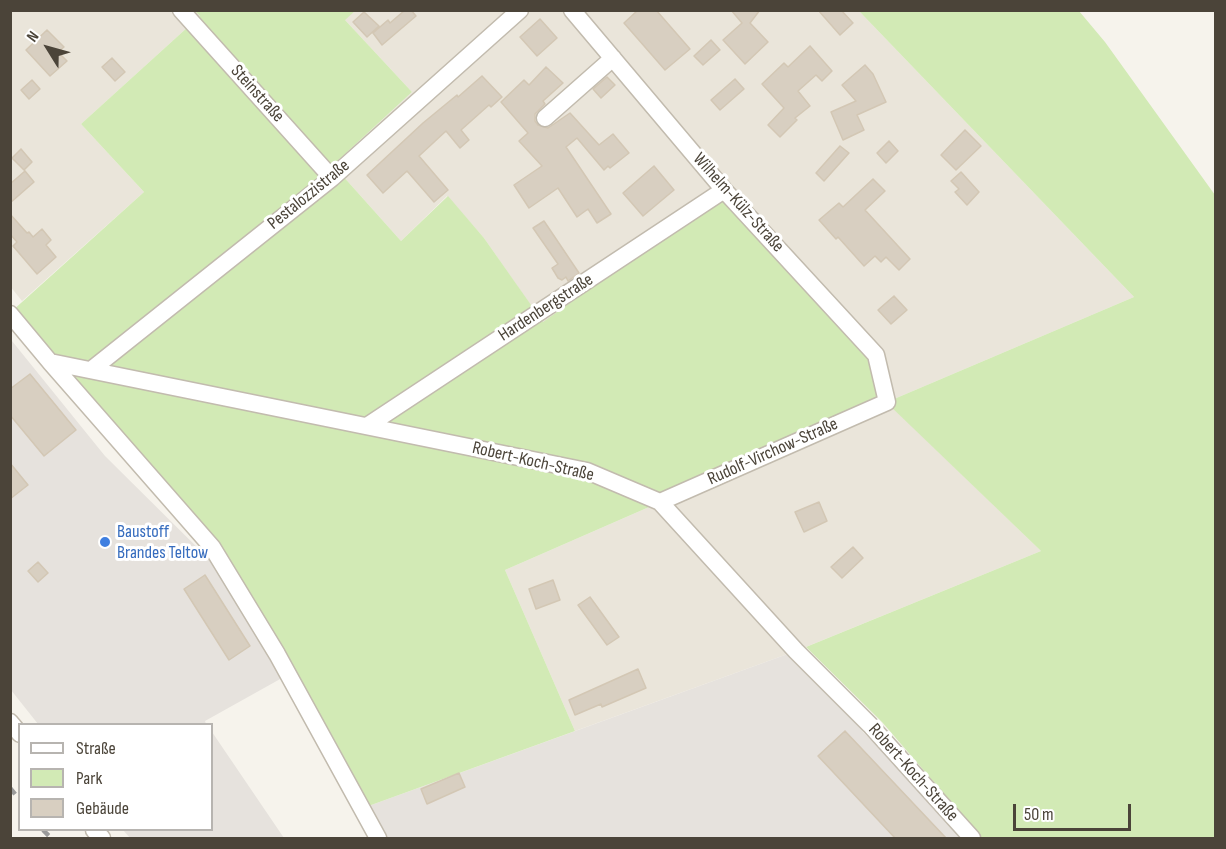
<!DOCTYPE html>
<html>
<head>
<meta charset="utf-8">
<style>
	body { margin:0 }
	#map { position:relative; width:1226px; height:849px; overflow:hidden; background:#f6f3ec; font-family:"Sofia Sans Condensed",sans-serif }
	canvas { display:block }
	.frame { position:absolute; inset:0; border:12px solid #4b4439; pointer-events:none }
	.legend { position:absolute; left:18px; top:723px; width:195px; height:108px; box-sizing:border-box; background:#fff; border:2px solid #b7b4b0; margin:0; padding:8px 10px; list-style:none; font-size:18px; color:#4b4439 }
	.legend li { display:flex; align-items:center; gap:12px; height:30px }
	.legend b { width:30px; border:2px solid #b7b4b0 }
	.north { position:absolute; left:18px; top:18px; width:60px; height:60px; -webkit-text-stroke:4px #fff; paint-order:stroke; rotate:307deg; font-size:16px; font-weight:700; line-height:24px; text-align:center; color:#4b4439 }
	.north::after { content:''; display:block; margin:auto; width:21px; height:27px; background:#4b4439; clip-path:polygon(50% 0,100% 100%,50% 72%,0 100%) }
	.scale { position:absolute; left:1013px; top:804px; width:118px; height:27px; box-sizing:border-box; border:3px solid #4b4439; border-top:0; padding-left:8px; font-size:18px; line-height:21px; white-space:nowrap; color:#4b4439; -webkit-text-stroke:4px #fff; paint-order:stroke }
</style>
</head>
<body>
<div id="map">
<canvas width="1226" height="849"></canvas>
<div class="frame"></div>
<ul class="legend">
<li><b style="height:8px;background:#fff"></b>Straße</li>
<li><b style="height:16px;background:#d2eab5"></b>Park</li>
<li><b style="height:16px;background:#d8cfc1"></b>Gebäude</li>
</ul>
<div class="north">N</div>
<div class="scale">50 m</div>
</div>
<script>
const context = document.querySelector('canvas').getContext('2d');
context.lineJoin = 'round';
function paint(path, color) {
  context.fillStyle = color;
  context.fill(path, 'evenodd');
}
function toPath(rows) {
  const path = new Path2D();
  for (const r of rows) {
    path.moveTo(r[0], r[1]);
    for (let i = 2; i < r.length; i += 2) path.lineTo(r[i], r[i + 1]);
  }
  return path;
}
function stroke(path, color, width, dash) {
  context.strokeStyle = color;
  context.lineWidth = width;
  context.lineCap = dash ? 'butt' : 'round';
  context.setLineDash(dash || []);
  context.stroke(path);
}
function label(font, color, halo, rows, align = 'center') {
  context.font = font + ' "Sofia Sans Condensed",sans-serif';
  context.lineWidth = 6;
  context.setLineDash([]);
  context.textBaseline = 'middle';
  context.strokeStyle = halo;
  context.fillStyle = color;
  for (const [text, x, y, turn = 0] of rows) {
    context.save();
    context.translate(x, y);
    context.rotate((+turn || 0) * Math.PI / 180);
    context.textAlign = isNaN(turn) ? turn : align;
    if (halo) context.strokeText(text, 0, 0);
    context.fillText(text, 0, 0);
    context.restore();
  }
}
paint(toPath([
	[195,10,200,16,81,124,144,192,22,301,10,286,10,11],
	[355,11,859,11,1134,297,887,402,1041,551,796,651,575,731,505,570,887,403,723,195,543,323,484,238,447,196,401,241,333,165,412,92,344,19]
]), '#eae5da');
paint(toPath([
	[12,341,105,456,217,567,282,678,205,721,206,724,38,724,11,690],
	[796,651,863,732,926,794,966,838,378,838,363,808],
	[212,732,284,838,130,838,123,830,212,830]
]), '#e6e2dd');
paint(toPath([
	[195,11,355,11,345,20,412,92,333,165,401,241,448,196,484,238,543,322,723,195,870,359,887,402,1134,297,859,11,1079,11,1105,42,1215,195,1215,838,982,838,882,722,806,647,1041,551,887,403,505,570,575,731,363,808,212,547,11,312,144,192,81,124,200,16]
]), '#d2eab5');
const building = toPath([
	[405,10,411,10,416,16,382,45,373,33,388,20,390,23,405,10],
	[638,10,656,10,690,49,665,70,624,23,638,10],
	[731,10,760,10,750,23,768,42,745,64,723,40,742,23,731,10],
	[818,10,841,10,853,23,840,35,818,10],
	[364,12,379,26,367,37,353,22,364,12],
	[540,19,557,38,537,56,520,37,540,19],
	[47,30,64,47,58,52,67,61,50,76,26,50,47,30],
	[711,40,720,50,703,65,694,56,711,40],
	[810,46,832,71,822,81,816,75,798,91,810,106,795,118,797,120,780,137,768,125,784,108,762,84,784,63,788,67,810,46],
	[112,58,125,72,115,81,102,67,112,58],
	[865,65,873,74,886,102,857,115,864,130,843,140,831,112,856,101,842,85,865,65],
	[546,67,563,83,543,101,545,104,535,114,535,121,538,125,548,128,570,113,599,145,613,134,629,153,610,168,608,166,604,170,577,138,566,147,611,214,597,223,588,209,577,217,558,188,529,208,514,185,542,166,519,141,528,133,501,102,524,80,529,85,546,67],
	[482,76,502,97,491,107,489,105,461,130,469,140,460,148,446,131,419,156,448,190,434,202,407,171,383,193,367,175,423,123,457,95,458,97,482,76],
	[607,77,615,85,601,98,593,89,607,77],
	[735,79,744,89,720,110,711,100,735,79],
	[32,80,40,89,29,99,21,90,32,80],
	[965,130,981,146,956,170,941,155,965,130],
	[889,141,898,151,886,163,877,153,889,141],
	[840,146,849,153,824,181,816,173,840,146],
	[21,149,32,162,24,170,12,158,21,149],
	[654,166,674,190,643,216,623,193,654,166],
	[25,171,34,182,10,203,10,184,25,171],
	[961,172,979,192,967,205,955,192,959,189,951,181,961,172],
	[873,179,885,191,865,210,910,259,899,270,886,257,881,262,875,256,864,266,838,237,836,239,819,220,839,203,843,207,873,179],
	[10,214,27,233,29,232,33,237,42,229,51,240,46,245,56,257,37,274,13,246,17,242,10,234,10,214],
	[544,221,579,273,568,281,566,277,562,280,558,278,552,268,558,264,533,228,544,221],
	[894,296,907,310,891,324,878,310,894,296],
	[30,374,76,430,44,456,10,415,10,389,30,374],
	[10,463,28,485,10,499,10,463],
	[819,502,827,521,804,532,795,512,819,502],
	[853,547,863,558,842,578,831,567,853,547],
	[38,562,48,573,38,582,28,571,38,562],
	[205,575,250,646,229,660,184,589,205,575],
	[553,580,560,600,536,609,529,589,553,580],
	[590,597,619,637,607,645,578,605,590,597],
	[638,669,646,688,602,707,601,704,575,715,569,700,638,669],
	[845,731,946,838,895,838,818,756,845,731],
	[459,773,465,787,427,804,421,789,459,773]
]);
paint(building, '#d8cfc1');
stroke(building, '#d3c7b4', 1.5);
const minor = toPath([
	[181,10,332,178],
	[572,10,724,190,876,355,887,402,660,502],
	[545,118,613,58],
	[10,314,50,362,212,547,277,654,378,838],
	[50,362,587,471,660,502,796,651,870,725,972,838],
	[91,370,332,178,520,10],
	[367,426,724,190],
	[10,722,20,734],
	[94,830,102,838]
]);
stroke(minor, '#c2bbae', 19);
stroke(minor, '#fff', 16);
stroke(toPath([
	[10,788,20,800],
	[43,830,51,838]
]), '#9a9a9a', 4.5, [8, 8]);
for (const [x, y, r, color] of [
	[105,542,6,"#3f7fe0"]
]) {
  const dot = new Path2D();
  dot.arc(x, y, r, 0, 2 * Math.PI);
  context.fillStyle = color;
  context.fill(dot);
  stroke(dot, '#fff', 2);
}
label('18px', '#4b4439', '#fff', [
	["Steinstraße",257,94,48],
	["Pestalozzistraße",309,195,-39],
	["Wilhelm-Külz-Straße",738,203,48],
	["Hardenbergstraße",546,308,-33],
	["Rudolf-Virchow-Straße",773,452,-24],
	["Robert-Koch-Straße",533,462,13],
	["Robert-Koch-Straße",913,773,48]
]);
label('18px', '#366cbe', '#fff', [
	["Baustoff",117,532],
	["Brandes Teltow",117,553]
], 'left');
</script>
</body>
</html>
